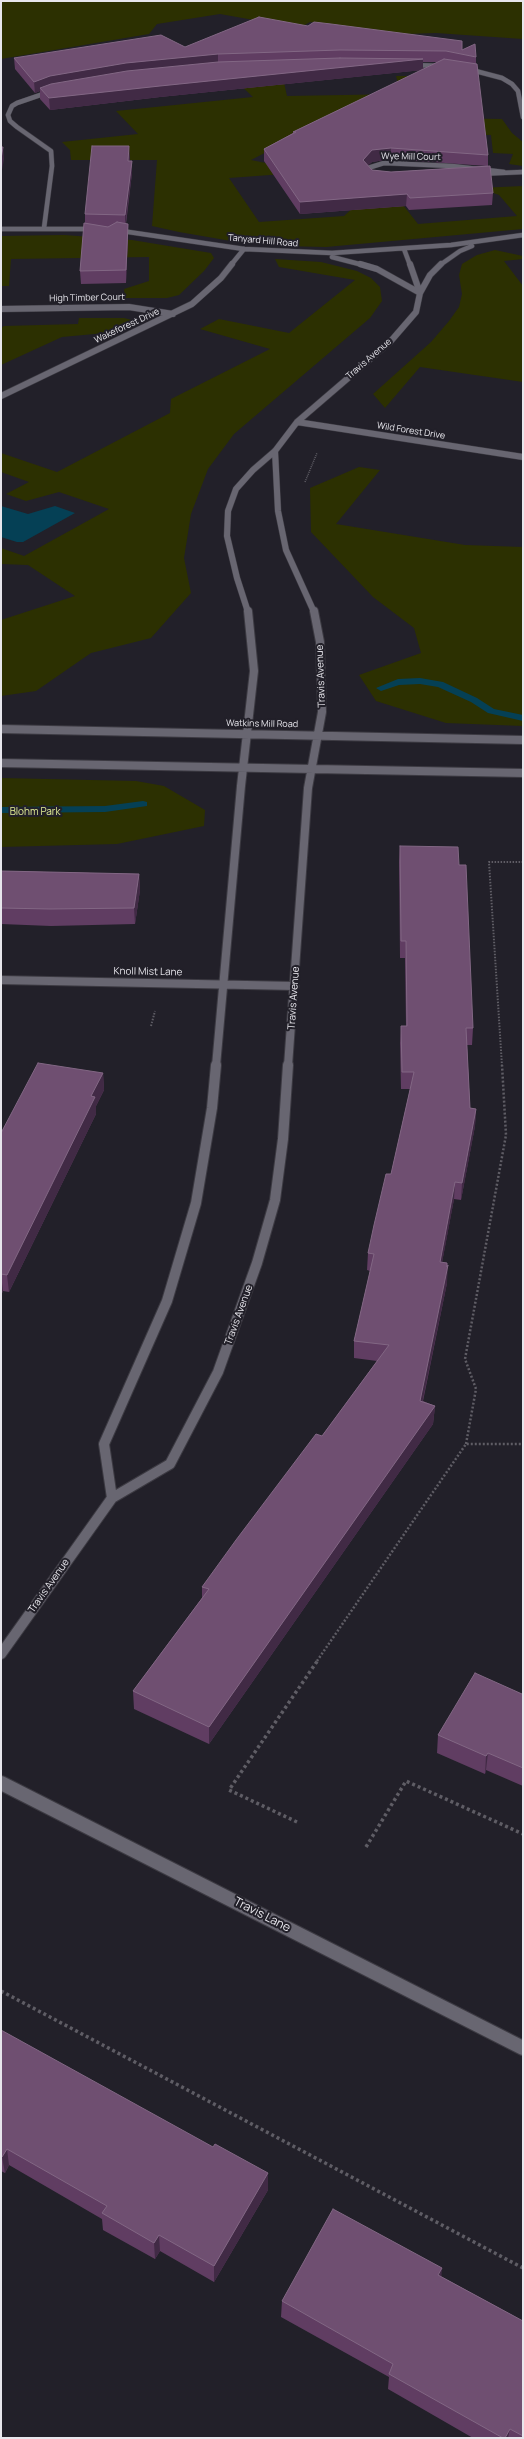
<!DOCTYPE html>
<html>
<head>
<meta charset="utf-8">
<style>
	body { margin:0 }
	#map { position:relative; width:524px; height:2439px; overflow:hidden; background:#222029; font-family:Manrope,sans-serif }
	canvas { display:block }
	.frame { position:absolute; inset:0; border:2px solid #e7e6ec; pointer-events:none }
</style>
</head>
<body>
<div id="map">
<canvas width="524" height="2439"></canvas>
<div class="frame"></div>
</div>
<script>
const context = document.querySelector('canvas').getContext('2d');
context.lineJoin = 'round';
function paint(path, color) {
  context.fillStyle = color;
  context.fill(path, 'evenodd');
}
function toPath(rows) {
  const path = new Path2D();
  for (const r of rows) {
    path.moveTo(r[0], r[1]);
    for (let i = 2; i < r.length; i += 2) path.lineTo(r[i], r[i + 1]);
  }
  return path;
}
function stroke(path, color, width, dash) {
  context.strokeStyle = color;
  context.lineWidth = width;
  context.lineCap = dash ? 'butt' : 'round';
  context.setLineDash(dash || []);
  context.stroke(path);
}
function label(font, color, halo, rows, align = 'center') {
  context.font = font + ' Manrope,sans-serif';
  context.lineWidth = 4;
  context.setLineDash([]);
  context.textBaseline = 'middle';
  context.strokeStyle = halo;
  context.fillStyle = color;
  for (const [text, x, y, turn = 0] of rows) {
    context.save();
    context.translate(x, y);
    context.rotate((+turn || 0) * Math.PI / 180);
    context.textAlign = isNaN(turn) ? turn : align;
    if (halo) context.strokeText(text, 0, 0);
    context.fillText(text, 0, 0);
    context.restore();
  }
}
paint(toPath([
	[1,1,523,1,523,39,436,33,404,34,310,22,299,28,220,14,157,24,149,34,1,59],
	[396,76,427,76,429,118,502,119,512,133,523,142,523,166,509,164,513,154,493,153,491,135,396,134,323,123,251,160,311,172,229,178,259,222,344,216,356,205,396,196,418,224,517,216,499,195,479,188,523,186,523,229,326,247,283,246,237,242,179,232,152,226,157,160,71,160,70,150,62,142,138,134,116,111,253,97,234,79,283,78,287,96,401,94],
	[64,235,132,240,211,253,214,258,204,271,179,295,167,298,125,298,124,289,149,281,149,257,11,259,9,286,1,286,1,236],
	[495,250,523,256,523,259,504,261,523,286,523,382,420,367,385,408,373,394,431,342,449,321,459,307,462,294,459,275,462,264,477,255],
	[275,259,321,262,357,271,371,278,380,287,382,301,370,318,234,434,208,469,191,514,184,558,191,593,151,638,91,653,36,691,1,696,1,620,75,596,28,565,1,564,1,548,24,556,109,509,59,492,26,501,6,494,29,482,1,472,1,453,57,472,170,413,171,399,270,349,200,329,219,319,289,333,355,280,279,267],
	[79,318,124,318,132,320,105,333,62,337,1,365,1,328,4,326,78,324],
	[359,467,380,470,336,524,465,545,523,547,523,726,446,723,376,701,359,675,421,653,414,628,373,597,311,532,310,488],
	[1,778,136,781,164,786,205,810,204,826,117,844,1,847]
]), '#2c3001');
paint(toPath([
	[1,506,28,514,55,506,75,513,23,542,17,542,1,537]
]), '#054055');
paint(toPath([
	[420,678,443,682,477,698,494,709,523,715,523,721,488,713,471,702,438,687,420,684,399,685,381,691,376,688,398,679,420,678],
	[143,801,147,802,147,806,105,812,1,813,1,807,105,806,143,801]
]), '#054055');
const minorFar4 = toPath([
	[411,65,445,66],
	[464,68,502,78,512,84,518,91,523,117],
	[477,174,523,172],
	[370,176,366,173,368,168,384,163,452,166,504,172],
	[44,228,52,166,51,151,17,127,10,121,8,115,12,106,17,103,52,91],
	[1,229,97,229],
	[115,230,244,249,332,253,451,245,523,235],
	[404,249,410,265],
	[332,257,363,265],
	[231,265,244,249],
	[440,265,460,251,472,246]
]);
const minorFar3 = toPath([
	[360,264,377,269,420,293],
	[420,293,430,275,441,264],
	[1,309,129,307,173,314],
	[1,396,192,304,221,278,232,264],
	[297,422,523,457],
	[275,451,278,511,286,550,314,612],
	[248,612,237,578,227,536,228,511,236,489,253,470,275,451,297,422,390,342,416,312,420,293,410,264]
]);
const minorFar2 = toPath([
	[1,729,523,740],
	[1,763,523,773],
	[1,980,295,986],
	[216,1066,241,786,254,671,248,611],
	[288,1066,308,788,322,712,320,642,314,611]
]);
const minorFar1 = toPath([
	[112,1498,104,1444,167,1301,196,1203,212,1108,216,1065],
	[1,1654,112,1498,170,1464,218,1372,257,1263,275,1200,283,1139,288,1065]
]);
const minor = toPath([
	[1,1783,523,2048]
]);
stroke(minorFar4, '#3c3a42', 5.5);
stroke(minorFar3, '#3c3a42', 7);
stroke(minorFar2, '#3c3a42', 10);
stroke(minorFar1, '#3c3a42', 12);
stroke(minor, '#3c3a42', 16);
stroke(toPath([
	[305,482,317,453]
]), '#5f5d65', 1.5, [1, 1]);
stroke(toPath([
	[151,1026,155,1011],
	[502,1066,489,862,523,862]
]), '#5f5d65', 2, [1.5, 1.5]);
stroke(toPath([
	[466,1444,476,1389,465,1359,506,1135,502,1065],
	[317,1661,466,1444,523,1444]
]), '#5f5d65', 2.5, [2, 2]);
stroke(toPath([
	[297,1822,229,1790,318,1660],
	[366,1847,406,1781,523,1834],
	[1,1991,523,2268]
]), '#5f5d65', 3.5, [3, 3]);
stroke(minorFar4, '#686671', 4.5);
stroke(minorFar3, '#686671', 6);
stroke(minorFar2, '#686671', 8);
stroke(minorFar1, '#686671', 10);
stroke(minor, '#686671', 14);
paint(toPath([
	[308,26,462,50,476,57,476,64,488,155,488,166,493,193,492,205,409,210,406,206,300,214,264,161,264,149,293,133,293,132,422,70,160,97,50,110,40,99,40,91,35,93,15,69,14,58,185,47],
	[423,62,437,62,423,69],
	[391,159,486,166,391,172,372,170,368,165,372,162],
	[130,158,129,161,132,161,132,173,126,224,128,224,128,236,126,283,81,284,80,271,85,223,85,214],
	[400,846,459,865,473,1028,472,1045,467,1045,470,1108,476,1109,475,1126,461,1200,454,1199,442,1262,447,1263,447,1283,423,1401,435,1406,433,1424,209,1744,134,1709,133,1691,202,1598,202,1587,322,1436,377,1361,354,1358,354,1341,370,1271,367,1270,368,1253,391,1174,410,1089,401,1089,400,1043,401,1026,406,1026,405,958,400,958,399,862],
	[1,871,139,874,140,890,135,924,51,926,1,924],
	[103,1073,104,1090,96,1106,96,1114,9,1292,3,1291,1,1295,1,1133],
	[523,1693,523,1786,486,1770,485,1774,437,1753,438,1735,522,1694],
	[1,2030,268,2190,214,2282,160,2251,155,2259,103,2230,102,2219,9,2165,5,2173,1,2171],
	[442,2277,523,2321,523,2438,473,2438,388,2389,389,2377,281,2317,282,2301]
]), '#603d62');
paint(toPath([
	[218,54,218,65,40,88,40,91,35,93,34,82,50,76,126,63],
	[423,59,423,70,160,97,50,110,49,98,160,86],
	[129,146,130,158,128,173,128,161],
	[3,147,4,159,1,175,1,159],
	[391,148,391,159,372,162,362,171,363,160,372,150],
	[132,161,132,173,125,227,125,215],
	[407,194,406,206,300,214,300,202],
	[128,224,128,236,126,283,126,270],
	[139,874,140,890,135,924,134,908],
	[103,1073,104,1090,96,1106,96,1114,9,1292,7,1275,91,1096],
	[476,1109,475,1126,461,1200,462,1183],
	[455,1182,454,1199,439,1279,440,1262],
	[447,1263,447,1270,448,1265,447,1283,419,1418,420,1401],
	[1,1275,3,1291,1,1295],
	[435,1406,433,1424,209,1744,209,1727],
	[488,1753,486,1770,485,1774,486,1756],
	[7,2149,9,2165,5,2173,2,2157],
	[268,2173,268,2190,214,2282,214,2266],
	[159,2235,160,2251,155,2259,154,2243],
	[442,2268,441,2284,438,2275],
	[510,2429,508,2438,505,2438]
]), '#412a45');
const building = toPath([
	[259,17,308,26,314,22,331,24,462,41,462,50,475,44,476,57,446,51,340,50,218,54,126,63,50,76,34,82,14,58,161,35,185,47,259,17],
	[340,58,423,59,160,86,49,98,40,88,51,84,127,71,218,62,340,58],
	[444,59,477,64,488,155,391,148,372,150,363,160,372,170,391,172,490,166,493,193,410,198,407,194,300,202,264,149,296,132,293,132,444,59],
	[92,146,129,146,128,161,132,161,125,215,85,214,92,146],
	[1,147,3,147,1,159,1,147],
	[117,222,128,224,126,270,80,271,84,223,108,227,117,222],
	[400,846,458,847,459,865,466,865,473,1028,466,1028,470,1108,476,1109,462,1183,455,1182,440,1262,447,1263,447,1267,448,1265,420,1401,435,1406,209,1727,133,1691,209,1589,202,1587,236,1540,316,1434,322,1436,389,1345,354,1341,374,1254,368,1253,374,1225,386,1174,391,1174,414,1072,402,1072,401,1026,407,1026,406,941,401,941,400,846],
	[1,871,139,874,134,908,50,909,1,908,1,871],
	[38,1063,103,1073,91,1096,95,1097,7,1275,1,1274,1,1133,38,1063],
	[475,1673,522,1694,523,1693,523,1768,488,1753,486,1756,438,1735,475,1673],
	[1,2030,213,2147,215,2144,268,2173,214,2266,159,2235,154,2243,102,2213,107,2206,7,2149,2,2157,1,2156,1,2030],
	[333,2209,442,2268,438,2275,523,2321,523,2436,510,2429,505,2438,503,2438,389,2374,393,2364,282,2301,333,2209]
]);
paint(building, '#6f4f71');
stroke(building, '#826784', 1);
label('9px', '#e7e6ec', '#222029', [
	["Wye Mill Court",411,157,1],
	["Tanyard Hill Road",263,241,5],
	["High Timber Court",87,298,-1],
	["Wakeforest Drive",127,326,-25],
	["Travis Avenue",369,359,-41],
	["Wild Forest Drive",411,431,9],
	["Watkins Mill Road",262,724,1]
]);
label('10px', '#e7e6ec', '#222029', [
	["Travis Avenue",321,676,-92],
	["Knoll Mist Lane",148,972,1],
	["Travis Avenue",294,998,-86],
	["Travis Avenue",239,1315,-70],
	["Travis Avenue",49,1586,-55]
]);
label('10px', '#e1ed95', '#222029', [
	["Blohm Park",35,812]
]);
label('12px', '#e7e6ec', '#222029', [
	["Travis Lane",262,1915,27]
]);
</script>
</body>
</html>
